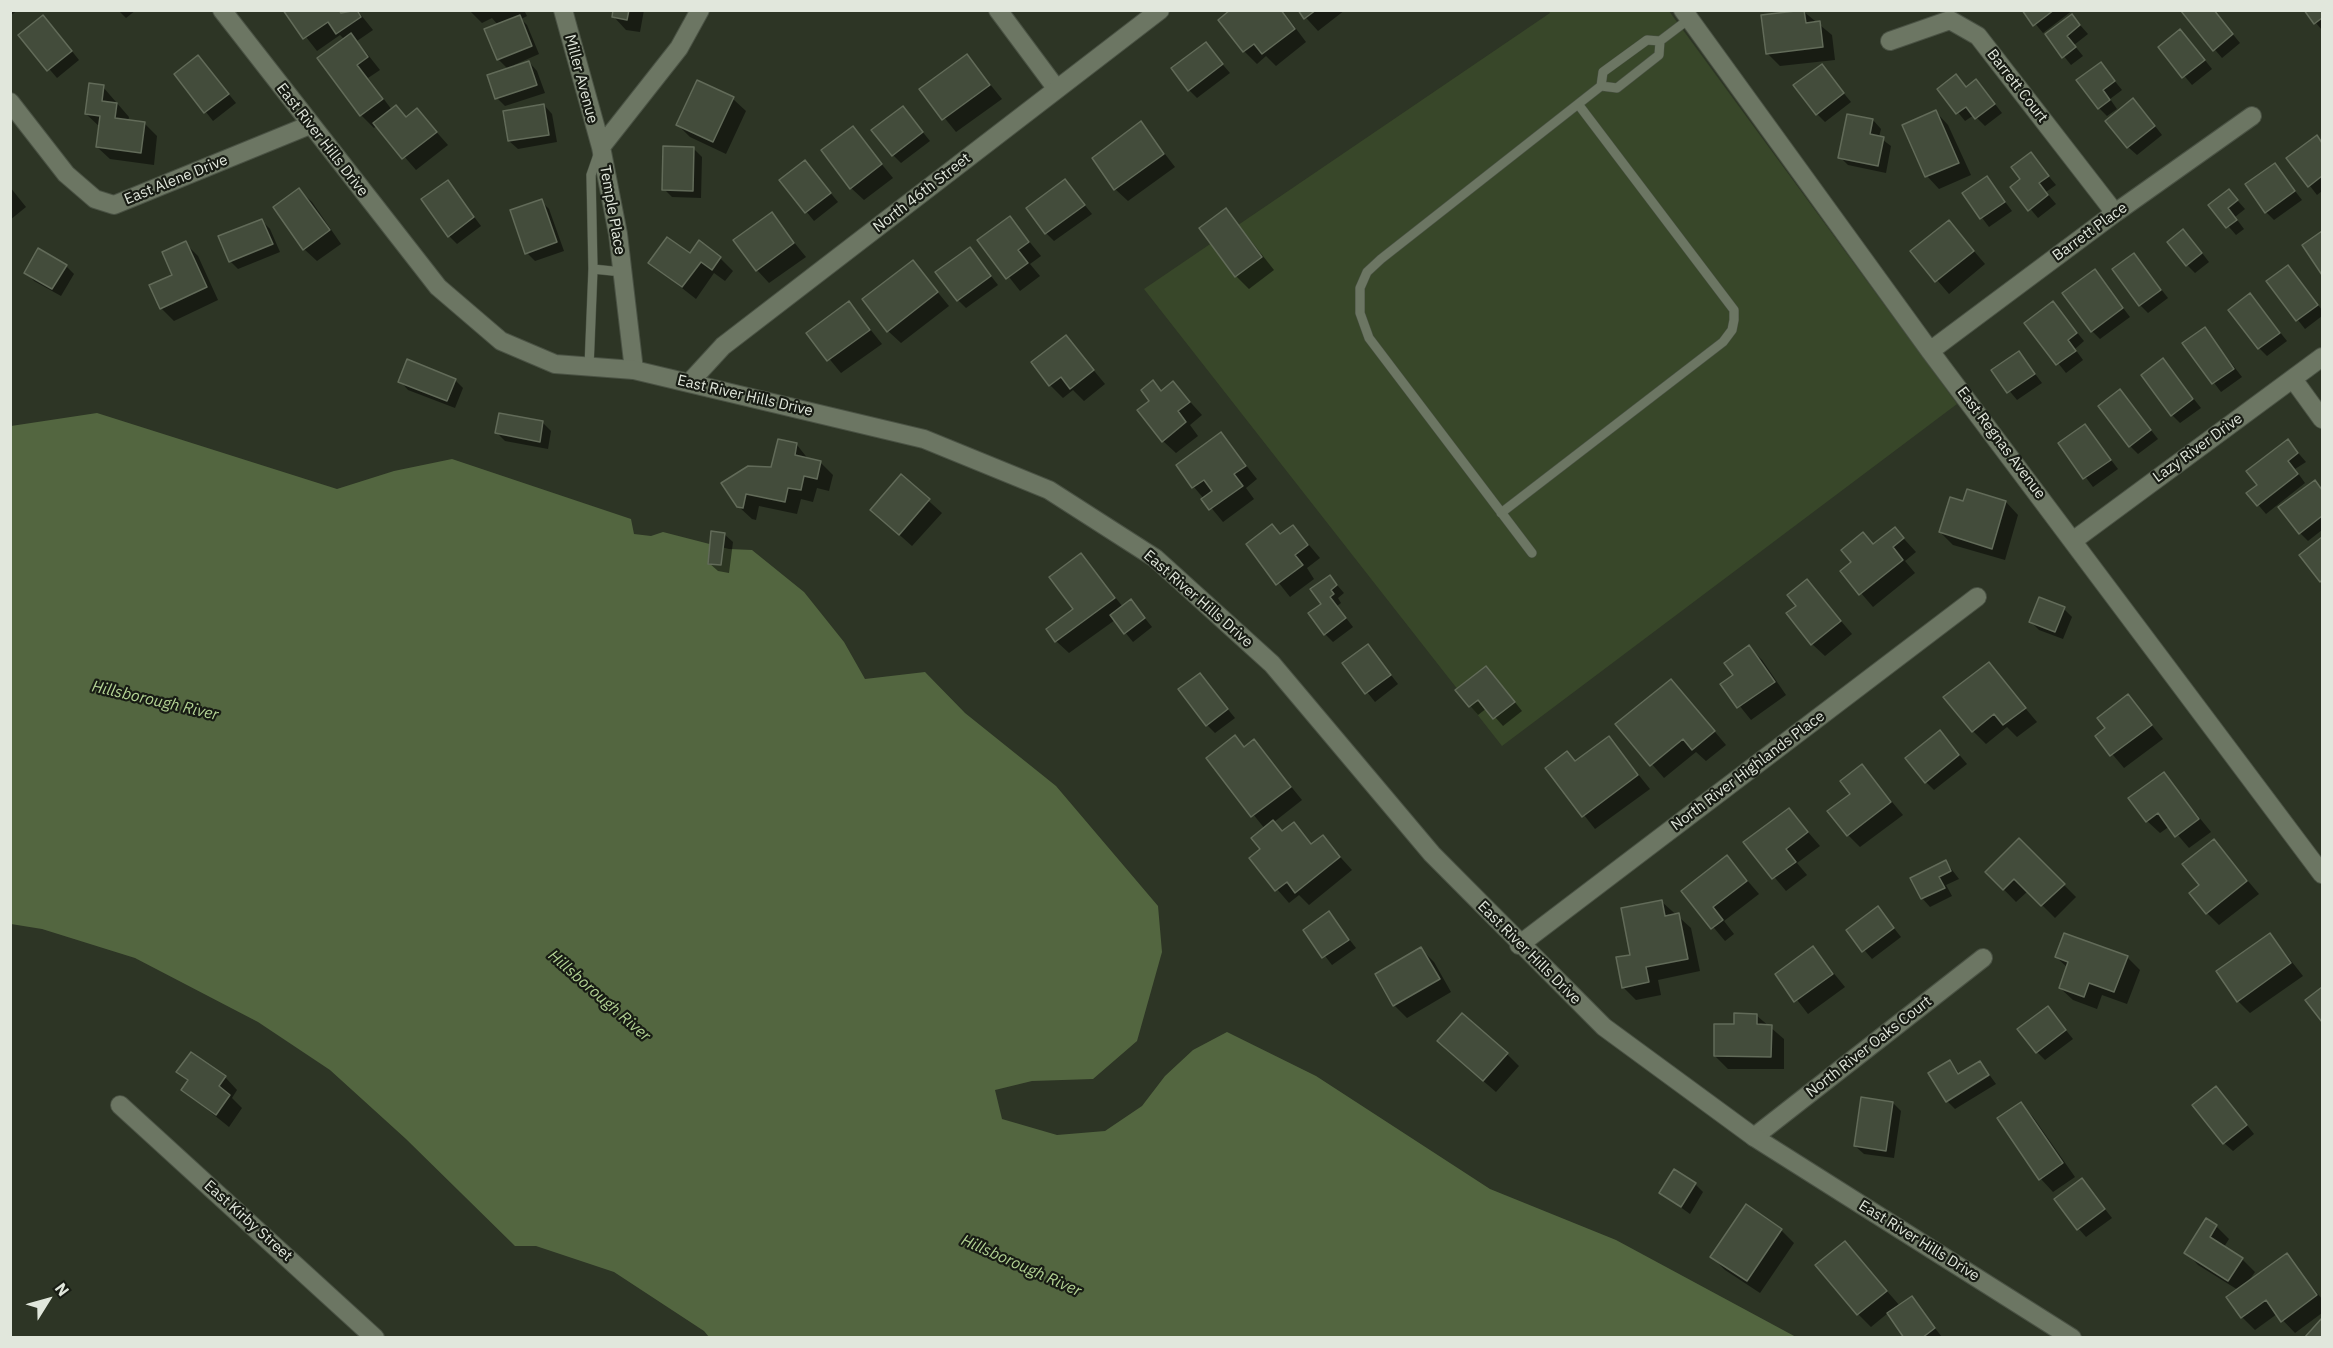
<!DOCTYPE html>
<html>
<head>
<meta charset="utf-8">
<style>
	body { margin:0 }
	#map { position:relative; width:2333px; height:1348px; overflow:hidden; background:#2d3525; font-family:"IBM Plex Sans",sans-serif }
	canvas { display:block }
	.frame { position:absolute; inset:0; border:12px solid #e1e7dc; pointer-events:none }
	.north { position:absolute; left:18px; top:1270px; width:60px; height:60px; -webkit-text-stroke:4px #181c14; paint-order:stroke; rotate:53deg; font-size:16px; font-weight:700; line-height:24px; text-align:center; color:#e1e7dc }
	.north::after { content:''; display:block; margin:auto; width:21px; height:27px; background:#e1e7dc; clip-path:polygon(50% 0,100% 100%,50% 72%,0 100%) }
</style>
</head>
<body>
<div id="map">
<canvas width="2333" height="1348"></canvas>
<div class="frame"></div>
<div class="north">N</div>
</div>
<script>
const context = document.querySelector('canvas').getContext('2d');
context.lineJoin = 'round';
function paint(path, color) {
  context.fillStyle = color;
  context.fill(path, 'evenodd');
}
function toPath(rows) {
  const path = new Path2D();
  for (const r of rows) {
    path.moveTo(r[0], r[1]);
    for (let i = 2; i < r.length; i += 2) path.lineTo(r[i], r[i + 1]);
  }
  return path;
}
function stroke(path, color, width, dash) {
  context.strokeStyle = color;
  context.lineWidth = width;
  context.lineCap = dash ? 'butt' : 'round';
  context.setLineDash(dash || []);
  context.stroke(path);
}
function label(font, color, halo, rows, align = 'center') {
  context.font = font + ' "IBM Plex Sans",sans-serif';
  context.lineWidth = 4.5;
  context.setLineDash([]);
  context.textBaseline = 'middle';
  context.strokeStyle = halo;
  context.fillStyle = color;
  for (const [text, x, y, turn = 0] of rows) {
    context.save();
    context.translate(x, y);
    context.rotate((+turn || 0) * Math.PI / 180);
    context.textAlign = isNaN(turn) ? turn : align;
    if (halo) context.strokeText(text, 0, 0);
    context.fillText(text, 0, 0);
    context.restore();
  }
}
paint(toPath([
	[1549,11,1669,11,1957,404,1502,746,1144,289,1550,13]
]), '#384729');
paint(toPath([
	[97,413,337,489,394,471,452,459,631,519,634,534,651,536,663,532,729,549,752,550,804,592,844,642,865,679,925,672,965,713,1056,786,1158,906,1162,952,1137,1041,1093,1079,1032,1081,995,1090,1002,1119,1057,1135,1105,1131,1142,1106,1165,1076,1193,1050,1227,1032,1316,1076,1490,1189,1616,1240,1796,1337,709,1337,704,1331,614,1272,536,1246,515,1246,406,1139,330,1070,258,1022,135,958,42,929,11,924,11,426]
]), '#536640');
paint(toPath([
	[10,10,18,10,10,16],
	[118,10,136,10,126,18],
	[285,10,341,10,343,13,357,10,373,30,357,41,380,70,368,78,392,110,396,107,407,118,417,110,448,145,416,170,377,125,374,128,361,115,320,58,345,40,340,35,317,51],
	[469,10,524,10,527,16,521,19,527,25,539,54,514,65,515,67,529,62,537,71,545,93,505,106,497,98,508,69,498,59,498,25,492,18,482,23],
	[615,10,644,10,640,32,626,30,614,17],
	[1233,10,1282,10,1306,42,1276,66,1266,56,1257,64,1244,51],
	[1299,10,1345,10,1318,31],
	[2024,10,2073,10,2043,33],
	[2213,10,2240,43,2222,58,2183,12],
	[2306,10,2322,10,2322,30,2316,23],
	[1803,11,1832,35,1835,60,1780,66,1767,53],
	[2072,16,2088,34,2074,45,2083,56,2071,65,2047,35],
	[51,25,79,60,57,78,20,35],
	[2188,39,2212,69,2192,85,2160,47],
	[1205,44,1230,73,1197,98,1189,90],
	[967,56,1002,99,956,132,921,89],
	[198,57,236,103,213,121,176,74],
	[2101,64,2122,90,2110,99,2117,109,2107,116,2099,108],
	[1821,66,1851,102,1825,122,1817,114],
	[1956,76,1967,88,1984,90,2002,113,1985,126,1974,115,1965,121,1939,89],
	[103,87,129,117,128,121,144,123,157,136,154,165,110,159,97,147,100,127,86,114],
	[733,99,746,111,726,154,690,137,678,125],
	[544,105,552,114,557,142,518,149,509,141],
	[903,108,930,141,901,163,893,155],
	[2141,108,2162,135,2137,155,2128,147],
	[1936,112,1948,125,1971,175,1939,189,1927,176,1904,126],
	[1873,120,1881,129,1879,137,1891,146,1886,173,1848,165,1840,157],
	[1141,123,1175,167,1128,201,1115,189],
	[852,128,893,178,864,200,851,188],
	[2316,137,2322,143,2322,191,2317,195,2288,158],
	[693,148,702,157,701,198,672,197,664,189],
	[2030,154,2056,185,2046,192,2056,204,2038,218,2012,187,2022,179],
	[805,162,838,202,814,221,781,180],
	[2275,165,2302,200,2274,220,2266,212],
	[1987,178,2012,211,1989,227,1964,194],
	[1065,181,1092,214,1054,241,1046,233],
	[448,182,481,226,457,244,449,236],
	[10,187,26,207,10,220],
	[299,190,312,202,341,244,317,261,304,249],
	[2229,191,2245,209,2235,217,2244,229,2236,235,2210,205],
	[541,201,549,209,564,251,535,261,527,253],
	[1226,209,1274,270,1249,289,1236,276],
	[771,214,806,257,769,283,757,270],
	[1010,218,1041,256,1030,264,1040,276,1020,291,980,240],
	[262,221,270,229,280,252,238,269,230,261],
	[1949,222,1985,264,1949,294,1913,252],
	[2322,233,2322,272,2304,246],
	[2191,239,2209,262,2195,273,2187,265],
	[185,243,198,256,218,300,174,321,161,308],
	[970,249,998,285,966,308,958,300],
	[2134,255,2168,298,2148,313,2140,305],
	[720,258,733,271,725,281,714,273,696,299,650,263],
	[913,262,949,306,901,343,888,331],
	[66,266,74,274,61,296,34,281,26,272],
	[2288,267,2322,310,2322,316,2305,329,2268,282],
	[2095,271,2130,317,2100,339,2092,331],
	[2250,295,2287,341,2267,356,2259,348],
	[849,303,882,344,841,373,808,333],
	[2053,303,2084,341,2075,349,2083,360,2066,373,2026,323],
	[2205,329,2242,377,2221,392,2184,343],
	[1066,337,1105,384,1084,401,1073,390,1063,398,1050,385],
	[2019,353,2042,383,2017,400,1993,371],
	[2163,360,2201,408,2180,423,2172,415],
	[455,380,463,388,455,408,408,390,400,381],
	[1152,382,1162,392,1173,383,1202,415,1190,425,1198,436,1176,453,1163,441,1151,401],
	[2120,391,2158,439,2138,454,2130,446],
	[543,423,551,431,548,449,505,441,497,433],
	[2085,426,2118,469,2093,487,2060,443],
	[1221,434,1257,479,1246,488,1254,499,1223,522,1194,487],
	[2288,441,2306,462,2295,469,2305,483,2266,514,2248,493,2259,485],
	[797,445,809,460,820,462,833,475,829,491,817,488,813,502,801,499,797,514,759,506,756,520,752,519,738,506,723,484,773,468],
	[901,476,942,513,912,546,885,522],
	[2314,482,2322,490,2322,530,2308,541,2300,533],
	[1964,502,2006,502,2018,515,2005,560,1953,545,1940,532],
	[1272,526,1281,535,1293,526,1320,558,1307,568,1314,579,1290,597,1248,544],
	[1895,529,1916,552,1905,561,1915,573,1873,607,1842,571],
	[724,534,733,542,729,573,718,571,709,563],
	[2322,539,2322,583,2301,555],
	[1081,555,1123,607,1131,601,1152,627,1133,642,1115,620,1069,653,1056,641,1075,609],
	[1330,577,1344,593,1338,598,1341,603,1337,606,1353,627,1333,642,1325,634,1323,604],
	[1807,581,1852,634,1825,656,1812,644,1798,606],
	[2064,609,2072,617,2063,639,2039,630,2031,622],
	[1368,646,1398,684,1375,702,1344,663],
	[1749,647,1762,660,1786,695,1751,720,1722,684,1735,675],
	[1988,664,2037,722,2017,737,2007,727,1986,744,1973,731],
	[1200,675,1235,718,1215,733,1207,725],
	[1494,676,1522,711,1503,726,1487,708,1478,715,1457,690],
	[1683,694,1726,745,1706,761,1696,752,1664,778,1617,724],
	[2128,696,2163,739,2124,768,2097,736,2107,729],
	[1940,732,1967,764,1934,790,1926,782],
	[1235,737,1246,748,1254,741,1302,800,1274,822,1283,832,1293,824,1313,845,1322,837,1352,870,1309,905,1299,895,1289,903,1251,859,1262,849,1265,829,1208,758],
	[1609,738,1650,789,1595,829,1547,768,1567,753,1577,762],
	[1862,766,1903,815,1860,847,1848,835,1852,794],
	[2164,774,2211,832,2189,848,2170,826,2160,833,2147,821],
	[1789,810,1820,846,1797,863,1807,875,1786,891,1745,842],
	[2019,840,2076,897,2055,918,2028,891,2016,902,1987,872],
	[2214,841,2259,894,2219,925,2207,913],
	[1727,857,1759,894,1724,921,1734,934,1725,941,1683,891],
	[1946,862,1959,879,1946,885,1952,896,1930,907,1922,898],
	[1662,902,1691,928,1700,971,1658,980,1661,995,1636,1000,1623,987,1631,956],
	[1878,908,1901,937,1872,959,1848,931],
	[1329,913,1356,948,1332,965,1305,930],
	[2270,934,2303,976,2250,1013,2238,1001],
	[1813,948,1845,987,1808,1014,1777,974],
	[1421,949,1434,962,1451,992,1407,1018,1394,1005,1377,975],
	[2056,957,2127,957,2140,970,2127,1004,2102,995,2097,1009,2073,1000,2060,988,2068,968],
	[2048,1008,2073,1039,2045,1060,2037,1052],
	[1756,1015,1784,1039,1784,1069,1728,1069,1715,1056,1735,1026],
	[1452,1054,1507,1054,1519,1066,1496,1092],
	[1950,1062,1960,1074,1980,1062,1996,1084,1955,1109,1947,1101],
	[178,1071,225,1077,237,1090,232,1098,242,1108,229,1127,183,1090,189,1082],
	[2224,1096,2254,1134,2233,1151,2224,1143],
	[1893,1103,1901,1111,1894,1158,1864,1154,1855,1146],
	[2021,1104,2033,1117,2075,1177,2053,1192,2041,1179,1999,1119],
	[2082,1180,2112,1218,2086,1237,2078,1228],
	[1695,1184,1703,1192,1690,1214,1661,1193],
	[2216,1226,2229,1239,2224,1247,2242,1259,2255,1272,2248,1282,2286,1255,2322,1299,2322,1313,2295,1333,2277,1314,2255,1330,2242,1317,2238,1290,2198,1265,2186,1252],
	[1781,1230,1794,1243,1760,1293,1725,1270,1712,1257],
	[1845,1243,1900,1306,1911,1298,1942,1337,1906,1338,1888,1313,1871,1327,1858,1314]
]), '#0007');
const building = toPath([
	[283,10,339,10,341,13,357,10,361,17,336,34,328,22,303,39,283,10],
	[613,10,629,10,627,20,612,17,613,10],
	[1230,10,1281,10,1295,29,1262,54,1254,44,1243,52,1218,20,1230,10],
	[1298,10,1316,10,1304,19,1298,10],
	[1804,10,1806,23,1820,21,1823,47,1766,54,1761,15,1804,10],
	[2022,10,2054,10,2033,26,2022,10],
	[2214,10,2233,34,2213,51,2181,11,2214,10],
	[2304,10,2322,10,2322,18,2314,24,2304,10],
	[2072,14,2080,25,2067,36,2076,47,2062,58,2045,34,2072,14],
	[43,15,72,51,47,71,18,35,43,15],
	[520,15,532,46,497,60,484,29,520,15],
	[2180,29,2205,60,2182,78,2158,47,2180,29],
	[351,33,368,57,357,65,383,99,360,116,317,58,351,33],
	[1206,42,1223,64,1188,91,1171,68,1206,42],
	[967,54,990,85,942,120,919,89,967,54],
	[198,55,229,94,204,113,174,74,198,55],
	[529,61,537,85,495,99,487,75,529,61],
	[2101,62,2115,81,2103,90,2110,100,2098,109,2076,80,2101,62],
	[1822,64,1844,93,1816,115,1793,85,1822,64],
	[1956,74,1966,87,1976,79,1995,104,1975,119,1966,107,1956,114,1937,89,1956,74],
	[697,80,734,97,713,142,676,125,697,80],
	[89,83,104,85,102,101,117,103,115,118,145,122,141,153,96,147,100,116,85,114,89,83],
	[2133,98,2155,126,2127,148,2105,121,2133,98],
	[544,104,549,135,508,141,503,111,544,104],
	[396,105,406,117,417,108,437,132,402,159,373,123,396,105],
	[903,106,923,132,892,156,871,130,903,106],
	[1936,110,1959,163,1925,177,1902,125,1936,110],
	[1847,114,1873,119,1870,134,1884,137,1878,166,1838,158,1847,114],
	[1141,121,1164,154,1114,190,1092,158,1141,121],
	[853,126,882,164,850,189,821,150,853,126],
	[2317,135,2322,143,2322,176,2308,187,2286,158,2317,135],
	[663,146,694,147,693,191,662,190,663,146],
	[2031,152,2049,176,2039,183,2048,195,2028,211,2010,187,2020,179,2011,167,2031,152],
	[805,160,831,193,805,213,779,180,805,160],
	[2275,163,2295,191,2265,213,2245,184,2275,163],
	[1987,176,2005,202,1980,219,1962,193,1987,176],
	[1065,179,1085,205,1045,234,1026,208,1065,179],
	[448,180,474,217,448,237,421,199,448,180],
	[299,188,330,230,303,250,273,207,299,188],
	[2229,189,2238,200,2228,208,2237,220,2226,228,2208,205,2229,189],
	[542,199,557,242,525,254,510,210,542,199],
	[1226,208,1262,257,1235,277,1199,228,1226,208],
	[772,212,794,243,756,271,733,240,772,212],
	[1010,216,1029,242,1018,250,1028,263,1006,279,977,240,1010,216],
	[262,219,273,244,229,262,218,236,262,219],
	[1949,220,1974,251,1935,282,1910,251,1949,220],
	[2183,229,2202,253,2186,266,2167,242,2183,229],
	[2322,231,2322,275,2302,245,2322,231],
	[667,237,690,253,699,240,721,257,712,270,701,262,682,287,648,263,667,237],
	[186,241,207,287,160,309,149,285,172,275,162,252,186,241],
	[970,247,991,276,957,301,935,272,970,247],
	[38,248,67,265,52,289,24,273,38,248],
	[2134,253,2161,290,2139,306,2112,269,2134,253],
	[913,260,938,292,887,332,862,299,913,260],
	[2288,265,2318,305,2296,321,2266,281,2288,265],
	[2095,269,2123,308,2091,332,2062,293,2095,269],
	[2250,293,2280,333,2258,349,2228,310,2250,293],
	[849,301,870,330,827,361,806,333,849,301],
	[2053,301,2077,333,2068,340,2076,351,2056,365,2024,323,2053,301],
	[2205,327,2234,369,2212,384,2182,343,2205,327],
	[1066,335,1094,370,1070,389,1061,377,1049,386,1031,362,1066,335],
	[2019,351,2035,374,2007,393,1991,370,2019,351],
	[2163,358,2193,399,2171,416,2141,375,2163,358],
	[407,359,456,379,447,401,398,382,407,359],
	[1153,380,1161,391,1173,381,1190,402,1178,411,1186,422,1162,442,1137,410,1149,401,1141,390,1153,380],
	[2120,389,2151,430,2129,447,2098,406,2120,389],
	[499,413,543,421,540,442,495,433,499,413],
	[2085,424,2111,460,2083,479,2058,443,2085,424],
	[1221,432,1246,466,1234,474,1243,486,1209,510,1201,499,1212,491,1204,480,1192,488,1176,465,1221,432],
	[778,439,797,443,795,455,821,461,817,479,804,476,801,490,788,488,785,502,746,494,743,508,737,507,721,483,748,466,771,467,778,439],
	[2288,439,2298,453,2288,461,2298,474,2257,506,2246,493,2257,485,2246,471,2288,439],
	[901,474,930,499,899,535,870,510,901,474],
	[2315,480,2322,490,2322,516,2299,534,2278,507,2315,480],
	[1967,489,2006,501,1992,549,1939,532,1950,497,1963,501,1967,489],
	[1272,524,1280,534,1293,525,1308,545,1295,555,1303,565,1276,585,1246,544,1272,524],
	[1895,527,1904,538,1893,547,1903,560,1859,595,1840,571,1851,562,1841,550,1863,532,1873,544,1895,527],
	[711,531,725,533,721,565,708,564,711,531],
	[2322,537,2322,580,2320,582,2299,555,2322,537],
	[1081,553,1115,598,1055,642,1046,629,1073,609,1049,577,1081,553],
	[1330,575,1337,585,1331,590,1334,594,1330,597,1346,618,1324,635,1308,613,1321,604,1310,589,1330,575],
	[1807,579,1841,621,1811,645,1786,613,1796,606,1787,595,1807,579],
	[2039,597,2065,607,2055,632,2029,622,2039,597],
	[1131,599,1145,618,1124,634,1110,615,1131,599],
	[1368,644,1391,675,1365,694,1342,663,1368,644],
	[1749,645,1775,682,1737,708,1720,684,1733,675,1724,663,1749,645],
	[1989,662,2026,708,2003,725,1994,714,1972,732,1943,697,1989,662],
	[1486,666,1515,702,1493,719,1478,700,1469,707,1455,690,1486,666],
	[1200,673,1228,709,1206,726,1178,689,1200,673],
	[1671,679,1715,731,1692,750,1683,739,1650,766,1615,724,1671,679],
	[2128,694,2152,725,2110,756,2095,736,2105,728,2097,718,2128,694],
	[1940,730,1959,755,1925,783,1905,758,1940,730],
	[1235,735,1244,747,1254,739,1291,787,1251,817,1206,758,1235,735],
	[1609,736,1638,775,1582,817,1545,768,1567,751,1575,761,1609,736],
	[1862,764,1891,802,1847,836,1827,811,1850,794,1840,781,1862,764],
	[2164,772,2199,819,2175,837,2158,813,2146,822,2128,798,2164,772],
	[1789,808,1808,832,1786,849,1796,862,1772,879,1743,842,1789,808],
	[1273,820,1282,831,1294,822,1311,844,1323,835,1340,857,1295,893,1287,882,1275,891,1249,858,1260,849,1251,838,1273,820],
	[2019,838,2065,884,2041,906,2014,879,2003,890,1985,872,2019,838],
	[2214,839,2247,881,2206,914,2189,893,2199,885,2182,864,2214,839],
	[1727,855,1747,881,1713,907,1723,920,1711,929,1681,891,1727,855],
	[1946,860,1951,871,1939,877,1945,888,1921,899,1910,878,1946,860],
	[1662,900,1665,916,1679,913,1688,959,1646,967,1649,982,1622,988,1616,957,1630,955,1621,908,1662,900],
	[1878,906,1894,928,1862,952,1846,930,1878,906],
	[1329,911,1349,940,1322,958,1303,930,1329,911],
	[2064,933,2128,956,2114,992,2089,983,2084,997,2059,988,2068,962,2055,957,2064,933],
	[2270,933,2291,963,2237,1002,2216,971,2270,933],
	[1813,946,1833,974,1794,1002,1775,974,1813,946],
	[1421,947,1440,979,1393,1006,1375,974,1421,947],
	[2322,987,2322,1022,2305,1000,2322,987],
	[2048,1006,2066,1030,2036,1053,2017,1029,2048,1006],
	[1462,1013,1508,1053,1483,1081,1437,1041,1462,1013],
	[1734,1013,1757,1014,1757,1024,1772,1025,1771,1057,1714,1056,1714,1024,1734,1024,1734,1013],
	[191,1052,226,1076,219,1086,230,1095,216,1115,181,1090,188,1080,176,1072,191,1052],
	[1950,1060,1958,1074,1980,1061,1989,1075,1946,1102,1928,1073,1950,1060],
	[2216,1086,2247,1125,2223,1144,2192,1105,2216,1086],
	[1861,1097,1893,1102,1886,1151,1854,1146,1861,1097],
	[2021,1102,2063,1163,2039,1180,1997,1118,2021,1102],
	[1674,1169,1696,1183,1681,1207,1659,1193,1674,1169],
	[2082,1178,2105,1209,2077,1230,2054,1199,2082,1178],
	[1746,1204,1782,1229,1747,1281,1710,1257,1746,1204],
	[2206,1218,2217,1225,2210,1237,2243,1258,2228,1281,2184,1253,2206,1218],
	[1845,1241,1887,1291,1857,1315,1815,1265,1845,1241],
	[2287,1253,2317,1295,2281,1322,2266,1300,2241,1318,2226,1297,2287,1253],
	[1912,1296,1935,1328,1922,1338,1904,1338,1887,1313,1912,1296],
	[2322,1318,2322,1338,2304,1338,2322,1318]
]);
paint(building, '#434c3b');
stroke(building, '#626b59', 1.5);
const lane = toPath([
	[1601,86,1617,88,1659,55,1660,41],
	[593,269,591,175,599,152],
	[589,367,593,269,622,272],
	[1501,513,1723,342,1732,330,1734,320,1734,310,1578,104],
	[1532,553,1369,338,1360,313,1360,288,1367,272,1381,259,1601,86,1603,72,1647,40,1660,41,1689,19]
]);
const street = toPath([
	[563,10,601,147],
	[998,10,1056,88],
	[1683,10,1930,351,2322,874],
	[1890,41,1950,20,1978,36,2115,213],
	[10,102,66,174,95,199,114,205,310,125],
	[1930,351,2115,213,2252,116],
	[634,370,618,234,601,147,679,48,700,10],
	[2293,379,2322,419],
	[2074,540,2322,357],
	[1519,945,1977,597],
	[120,1105,375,1338],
	[1754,1137,1983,958]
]);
const secondary = toPath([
	[222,10,438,287,501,341,555,364,634,370,924,439,1049,490,1155,558,1272,664,1432,854,1604,1027,1754,1137,2072,1338],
	[689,383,723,346,1160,10]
]);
stroke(lane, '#4a5244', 10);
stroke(street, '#4a5244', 20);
stroke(secondary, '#4a5244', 20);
stroke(lane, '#6c7663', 9);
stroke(street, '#6c7663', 18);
stroke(secondary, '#6c7663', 18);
label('15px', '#e1e7dc', '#181c14', [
	["Miller Avenue",581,79,75],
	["Barrett Court",2017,86,52],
	["East River Hills Drive",322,140,52],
	["East Alene Drive",176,180,-22],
	["North 46th Street",922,193,-38],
	["Temple Place",612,210,80],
	["Barrett Place",2090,232,-36],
	["East River Hills Drive",745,396,13],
	["East Regnas Avenue",2001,443,53],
	["Lazy River Drive",2198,448,-36],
	["East River Hills Drive",1198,599,41],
	["North River Highlands Place",1748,771,-37],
	["East River Hills Drive",1529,953,45],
	["North River Oaks Court",1869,1047,-38],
	["East Kirby Street",248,1221,42],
	["East River Hills Drive",1919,1241,32]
]);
label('italic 16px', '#b3d394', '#181c14', [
	["Hillsborough River",155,701,13],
	["Hillsborough River",599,996,41],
	["Hillsborough River",1021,1266,24]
]);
</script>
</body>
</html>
